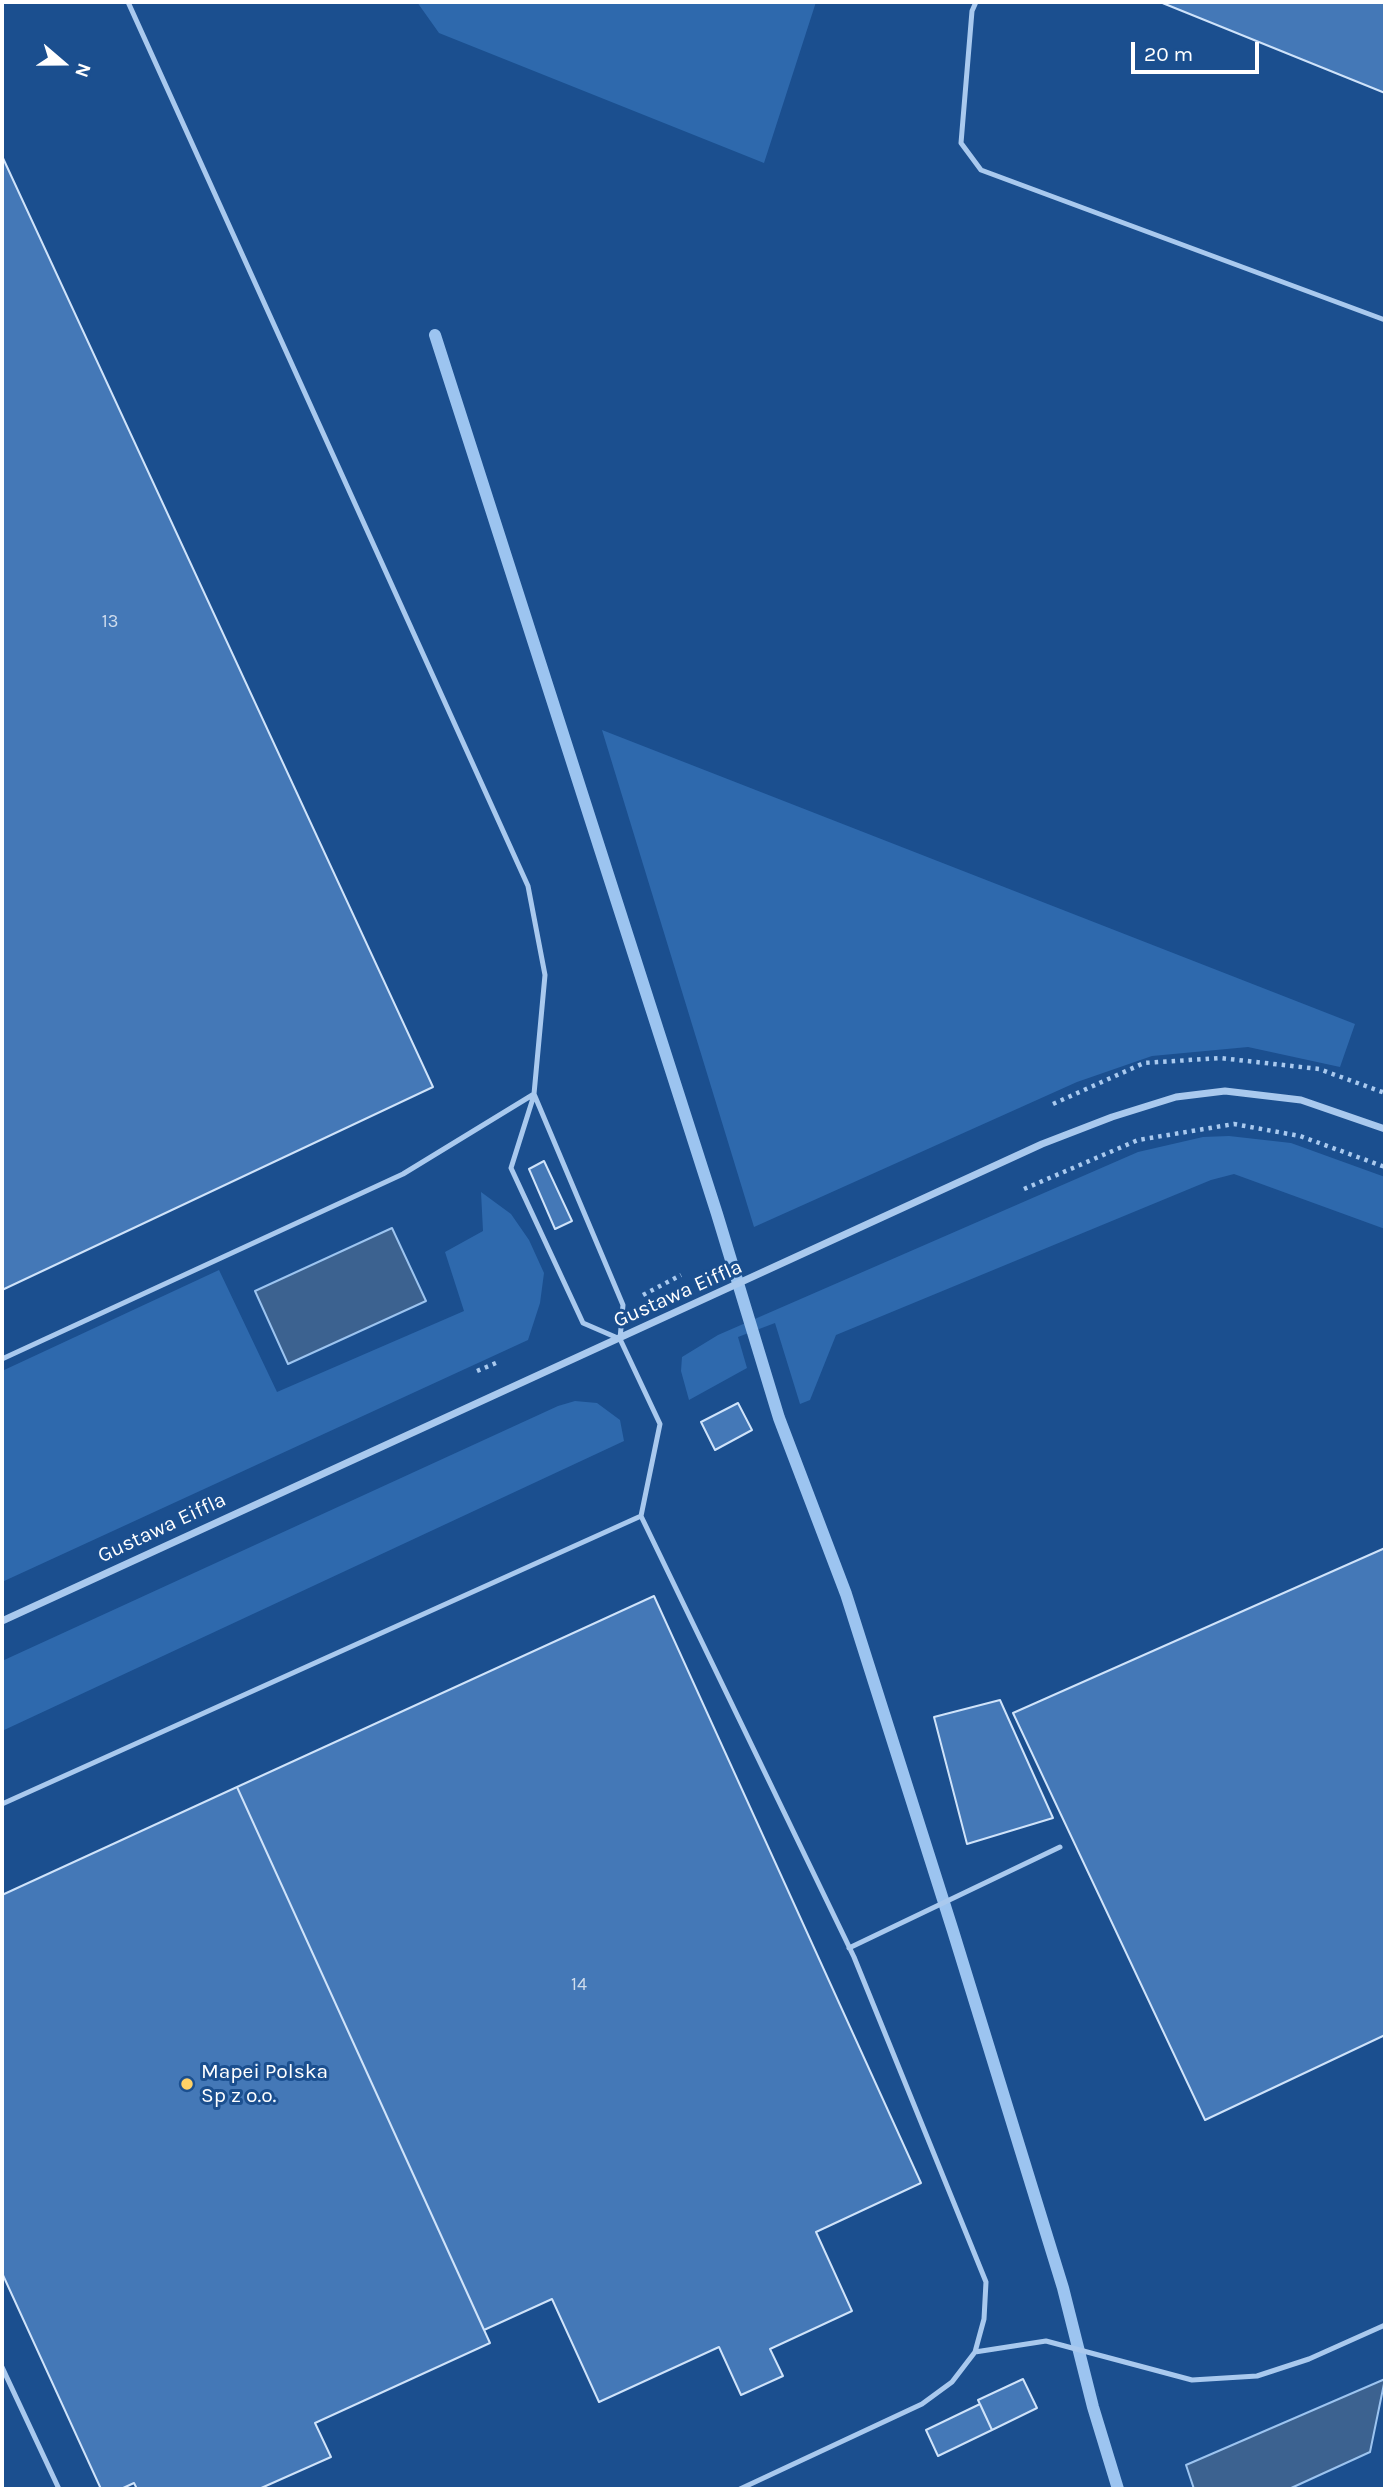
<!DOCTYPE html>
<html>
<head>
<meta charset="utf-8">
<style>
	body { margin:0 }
	#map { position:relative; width:1387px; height:2491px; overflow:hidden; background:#1b4f8f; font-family:Karla,sans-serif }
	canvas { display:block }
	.frame { position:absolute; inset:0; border:4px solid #fff; pointer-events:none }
	.north { position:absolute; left:28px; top:28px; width:70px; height:70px; -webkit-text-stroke:5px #1b4f8f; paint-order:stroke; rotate:110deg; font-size:19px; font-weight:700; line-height:28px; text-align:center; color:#fff }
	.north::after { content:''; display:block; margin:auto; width:24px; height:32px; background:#fff; clip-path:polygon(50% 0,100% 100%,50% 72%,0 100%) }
	.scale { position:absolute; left:1131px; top:42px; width:128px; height:32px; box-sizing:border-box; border:4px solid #fff; border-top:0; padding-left:9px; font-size:21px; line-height:24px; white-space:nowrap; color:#fff; -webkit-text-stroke:5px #1b4f8f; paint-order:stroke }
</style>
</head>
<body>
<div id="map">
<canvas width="1387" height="2491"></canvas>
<div class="frame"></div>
<div class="north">N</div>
<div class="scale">20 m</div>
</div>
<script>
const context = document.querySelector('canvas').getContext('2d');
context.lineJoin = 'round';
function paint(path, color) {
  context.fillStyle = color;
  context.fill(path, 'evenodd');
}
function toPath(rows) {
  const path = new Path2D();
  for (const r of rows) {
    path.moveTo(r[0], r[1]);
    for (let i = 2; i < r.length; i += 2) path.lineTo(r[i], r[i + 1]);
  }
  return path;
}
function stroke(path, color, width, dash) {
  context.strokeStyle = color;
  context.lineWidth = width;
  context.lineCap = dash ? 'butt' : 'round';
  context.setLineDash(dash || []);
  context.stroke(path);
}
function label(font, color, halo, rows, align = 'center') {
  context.font = font + ' Karla,sans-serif';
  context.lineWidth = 6;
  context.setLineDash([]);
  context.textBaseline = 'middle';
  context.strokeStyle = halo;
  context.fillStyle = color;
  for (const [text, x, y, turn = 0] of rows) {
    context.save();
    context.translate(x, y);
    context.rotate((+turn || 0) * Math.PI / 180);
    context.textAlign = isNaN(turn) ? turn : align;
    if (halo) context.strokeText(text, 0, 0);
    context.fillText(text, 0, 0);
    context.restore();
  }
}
paint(toPath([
	[417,2,816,2,764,163,439,33],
	[602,730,1355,1024,1340,1067,1248,1047,1152,1056,1077,1082,754,1227],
	[1229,1136,1291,1143,1385,1177,1385,1229,1234,1174,1211,1180,836,1335,810,1400,800,1404,775,1323,738,1337,747,1368,689,1400,681,1371,682,1357,718,1335,1138,1152,1203,1137],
	[481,1192,511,1214,529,1240,544,1273,540,1303,528,1340,2,1582,2,1371,219,1270,277,1392,464,1311,445,1252,483,1231],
	[575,1401,597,1403,620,1420,624,1441,2,1731,2,1661,558,1406]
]), '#2e69ad');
const water = toPath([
	[392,1228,426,1301,288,1364,255,1291,392,1228],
	[1385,2379,1370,2452,1289,2489,1194,2489,1186,2465,1385,2379]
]);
paint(water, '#3c6290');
stroke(water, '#9cc4f0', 2);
stroke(toPath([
	[435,335,717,1214,779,1418,846,1594,953,1931,1063,2288,1093,2407,1118,2489]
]), '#9cc4f0', 12);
const building = toPath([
	[1160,2,1385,2,1385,93,1160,2],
	[2,156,433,1087,2,1290,2,156],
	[544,1161,572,1221,555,1229,529,1169,544,1161],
	[738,1403,752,1430,715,1450,701,1422,738,1403],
	[1385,1548,1385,2035,1205,2120,1013,1713,1385,1548],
	[654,1596,921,2183,816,2232,852,2311,770,2349,783,2376,741,2395,719,2347,599,2402,552,2299,484,2330,237,1787,654,1596],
	[1000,1700,1053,1818,967,1844,934,1717,1000,1700],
	[237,1787,490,2343,315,2423,331,2457,259,2489,137,2489,134,2483,121,2489,101,2489,2,2273,2,1895,237,1787],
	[1023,2379,1037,2408,992,2430,978,2400,1023,2379],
	[980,2404,992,2430,938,2456,926,2430,980,2404]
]);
paint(building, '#4478b7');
stroke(building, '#cfe3fa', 2);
stroke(toPath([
	[1053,1104,1144,1063,1220,1058,1319,1069,1385,1093],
	[1024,1189,1138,1140,1234,1124,1300,1136,1385,1167],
	[643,1295,681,1275],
	[477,1371,496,1363]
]), '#a9c9ee', 4.5, [3.5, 5]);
stroke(toPath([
	[128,2,528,886,545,975,534,1094,623,1305,620,1339,660,1424,641,1516,854,1957,986,2282,984,2319,975,2352,952,2382,922,2404,740,2489],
	[976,2,972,11,961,143,981,170,1385,320],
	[534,1095,511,1168,583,1323,620,1339],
	[2,1359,403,1174,534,1094],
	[2,1804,641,1516],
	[849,1948,1060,1847],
	[975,2352,1046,2341,1192,2380,1257,2376,1309,2359,1385,2325],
	[2,2367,59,2489]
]), '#a9c9ee', 5);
stroke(toPath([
	[2,1621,1042,1144,1112,1117,1176,1097,1225,1091,1301,1100,1385,1129]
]), '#a9c9ee', 7);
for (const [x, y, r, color] of [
	[187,2084,7,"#ffd166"]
]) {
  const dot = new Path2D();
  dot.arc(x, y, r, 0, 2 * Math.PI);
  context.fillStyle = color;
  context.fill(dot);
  stroke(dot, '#1b4f8f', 2.5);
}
label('18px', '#d0dded', null, [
	["13",110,622],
	["14",579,1985]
]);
label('21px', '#fff', '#1b4f8f', [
	["Gustawa Eiffla",678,1294,-24],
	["Gustawa Eiffla",162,1528,-25]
]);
label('21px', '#fff', '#1b4f8f', [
	["Mapei Polska",201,2072],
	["Sp z o.o.",201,2096]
], 'left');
</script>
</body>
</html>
